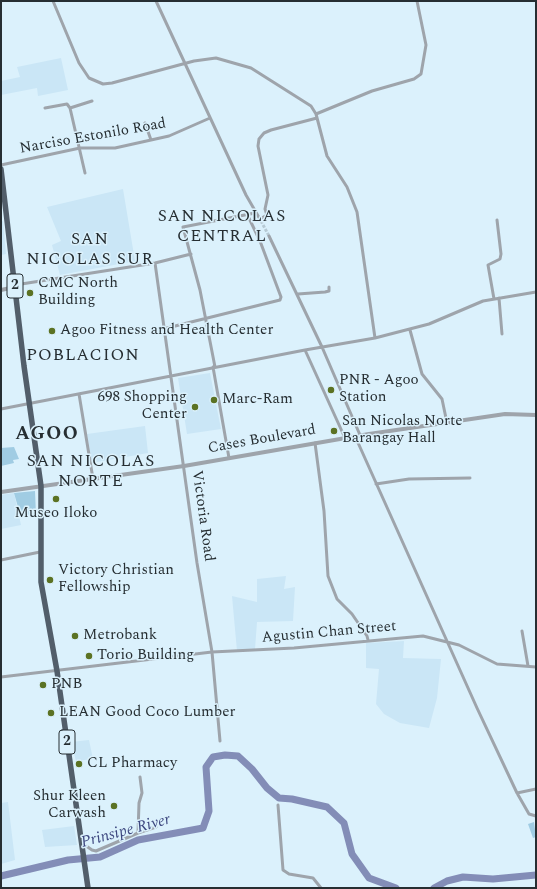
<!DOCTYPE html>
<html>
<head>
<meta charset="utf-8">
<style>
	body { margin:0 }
	#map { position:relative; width:537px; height:889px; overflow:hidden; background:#dbf1fc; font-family:Spectral,serif }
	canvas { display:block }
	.frame { position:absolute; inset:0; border:2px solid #262e32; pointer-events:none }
</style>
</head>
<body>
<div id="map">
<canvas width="537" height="889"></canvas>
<div class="frame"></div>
</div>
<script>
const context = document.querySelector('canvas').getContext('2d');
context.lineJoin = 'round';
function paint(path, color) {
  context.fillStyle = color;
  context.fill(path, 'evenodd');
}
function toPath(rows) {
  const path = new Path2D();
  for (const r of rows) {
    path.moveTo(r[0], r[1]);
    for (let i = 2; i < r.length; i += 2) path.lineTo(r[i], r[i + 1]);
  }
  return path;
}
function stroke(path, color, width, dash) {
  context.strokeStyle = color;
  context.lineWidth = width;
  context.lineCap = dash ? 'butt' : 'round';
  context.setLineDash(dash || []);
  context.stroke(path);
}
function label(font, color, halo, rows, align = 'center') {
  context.font = font + ' Spectral,serif';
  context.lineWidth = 3;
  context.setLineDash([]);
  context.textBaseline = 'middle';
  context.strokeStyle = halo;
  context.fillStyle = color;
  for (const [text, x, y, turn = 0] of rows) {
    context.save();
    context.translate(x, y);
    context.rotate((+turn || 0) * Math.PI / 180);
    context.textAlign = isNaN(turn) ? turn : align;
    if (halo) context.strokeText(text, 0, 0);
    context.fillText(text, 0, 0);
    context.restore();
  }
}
paint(toPath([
	[61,58,68,90,38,96,37,88,1,95,1,81,20,77,17,67],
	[123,189,135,261,60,275,52,245,61,241,47,207],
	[3,221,6,254,1,255,1,222],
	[210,373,221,429,187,434,178,378],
	[145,426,148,453,92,463,87,434],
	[14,493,21,525,1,529,1,495],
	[286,576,284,589,295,587,293,621,257,622,255,649,237,651,232,596,257,602,257,579],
	[404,641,403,658,441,659,437,698,429,728,400,723,384,714,376,704,379,669,366,668,366,643],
	[89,740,93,759,76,761,71,742],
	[8,802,15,860,1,864,1,803],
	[74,826,77,845,45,847,42,830]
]), '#cae6f6');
paint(toPath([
	[14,447,19,459,13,460,14,463,1,466,1,448],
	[35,491,36,515,20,514,14,493],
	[534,822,536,837,533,838,528,824]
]), '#a0cce3');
stroke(toPath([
	[1,876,68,860,100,857,138,840,203,828,209,811,206,767,213,757,225,755,238,756,252,769,267,788,279,798,292,799,327,807,344,823,352,854,369,878,396,888],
	[434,888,447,881,463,877,493,879,536,875]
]), '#838db7', 7);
stroke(toPath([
	[261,221,269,236]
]), '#b7cad4', 3, [3, 1.5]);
stroke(toPath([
	[53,1,79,63,89,78,103,84,112,83,194,61,216,58,251,68,311,106,316,114,327,156,347,187,357,212,375,338],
	[156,1,246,195,261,221],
	[45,108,67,104,70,108],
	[316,114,372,91,414,79,421,74,426,45,417,1],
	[145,123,151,140],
	[1,165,80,148,115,148,169,136,210,118],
	[85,173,70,108,92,101],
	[260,219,267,215,265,209,268,195,258,146,259,139,264,133,271,130,317,118],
	[269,236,322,347,360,435],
	[155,263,197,563,212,652,220,741],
	[15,285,155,263,191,254],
	[298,294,325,292,329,291,329,287],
	[499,298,502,334],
	[494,299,488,265,500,259,501,254,497,220],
	[163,329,280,300,281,297,260,241,247,214],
	[410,330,422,374,442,399,447,423],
	[305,350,345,438],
	[213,367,229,458],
	[215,367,200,290,183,227,255,213],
	[79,394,93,479],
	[1,409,305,350,375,338,429,324,483,301,536,292],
	[355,436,477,708,517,793,529,814,536,816],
	[315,443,324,511,328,576,337,599,352,614,367,636,368,640],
	[376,484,409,479,470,478],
	[1,560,40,552],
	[522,631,528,666],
	[1,677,212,652,294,648,423,636,459,645,497,664,536,667],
	[517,793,536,789],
	[278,805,283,870,289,874,313,878,321,888],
	[138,833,139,803,142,793,140,777],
	[82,843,92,850,96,851,138,833,156,827]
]), '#9ea4ab', 3);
stroke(toPath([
	[1,290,15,287],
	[1,492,184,466,369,434,451,422,505,414,536,415]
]), '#9ea4ab', 4);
stroke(toPath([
	[1,169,24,366,41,486,41,582,57,671,88,888]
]), '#525e6a', 5.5);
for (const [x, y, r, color] of [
	[30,293,4,"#5b7223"],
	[52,331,4,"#5b7223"],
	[331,390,4,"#5b7223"],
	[214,400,4,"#5b7223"],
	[195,407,4,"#5b7223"],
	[334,431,4,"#5b7223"],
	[56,499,4,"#5b7223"],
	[50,580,4,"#5b7223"],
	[75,636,4,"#5b7223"],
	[89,656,4,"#5b7223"],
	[43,685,4,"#5b7223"],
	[51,713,4,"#5b7223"],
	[79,764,4,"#5b7223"],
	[114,806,4,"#5b7223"]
]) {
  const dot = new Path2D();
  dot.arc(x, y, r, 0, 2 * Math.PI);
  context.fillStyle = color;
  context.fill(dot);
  stroke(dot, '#dbf1fc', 1.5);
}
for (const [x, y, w] of [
	[15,286,16],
	[67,742,16]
]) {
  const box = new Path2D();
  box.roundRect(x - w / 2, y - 12, w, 24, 3);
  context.fillStyle = '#dbf1fc';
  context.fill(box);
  stroke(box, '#262e32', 1);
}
label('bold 14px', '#262e32', null, [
	["2",15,286],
	["2",67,742]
]);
label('15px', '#262e32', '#dbf1fc', [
	["Narciso Estonilo Road",93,137,-10],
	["Cases Boulevard",262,440,-10],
	["Victoria Road",202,516,82],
	["Agustin Chan Street",329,633,-5]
]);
label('15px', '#262e32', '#dbf1fc', [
	["CMC North",38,284],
	["Building",38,301],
	["Agoo Fitness and Health Center",60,331],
	["PNR - Agoo",339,381],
	["Station",339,398],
	["698 Shopping",187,398,"right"],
	["Center",187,415,"right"],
	["Marc-Ram",222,400],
	["San Nicolas Norte",342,422],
	["Barangay Hall",342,439],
	["Museo Iloko",56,514,"center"],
	["Victory Christian",58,571],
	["Fellowship",58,588],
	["Metrobank",83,636],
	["Torio Building",97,656],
	["PNB",51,685],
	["LEAN Good Coco Lumber",59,713],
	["CL Pharmacy",87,764],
	["Shur Kleen",106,797,"right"],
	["Carwash",106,814,"right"]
], 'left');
label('italic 16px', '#3d477f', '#dbf1fc', [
	["Prinsipe River",126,832,-15]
]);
context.letterSpacing = '1px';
label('17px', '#262e32', '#dbf1fc', [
	["SAN NICOLAS",222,218],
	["CENTRAL",222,238],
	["SAN",90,241],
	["NICOLAS SUR",90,261],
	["POBLACION",83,357],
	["SAN NICOLAS",91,463],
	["NORTE",91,483]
]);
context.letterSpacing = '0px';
context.letterSpacing = '1px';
label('bold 19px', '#262e32', '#dbf1fc', [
	["AGOO",47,435]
]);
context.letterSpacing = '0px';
</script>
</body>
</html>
